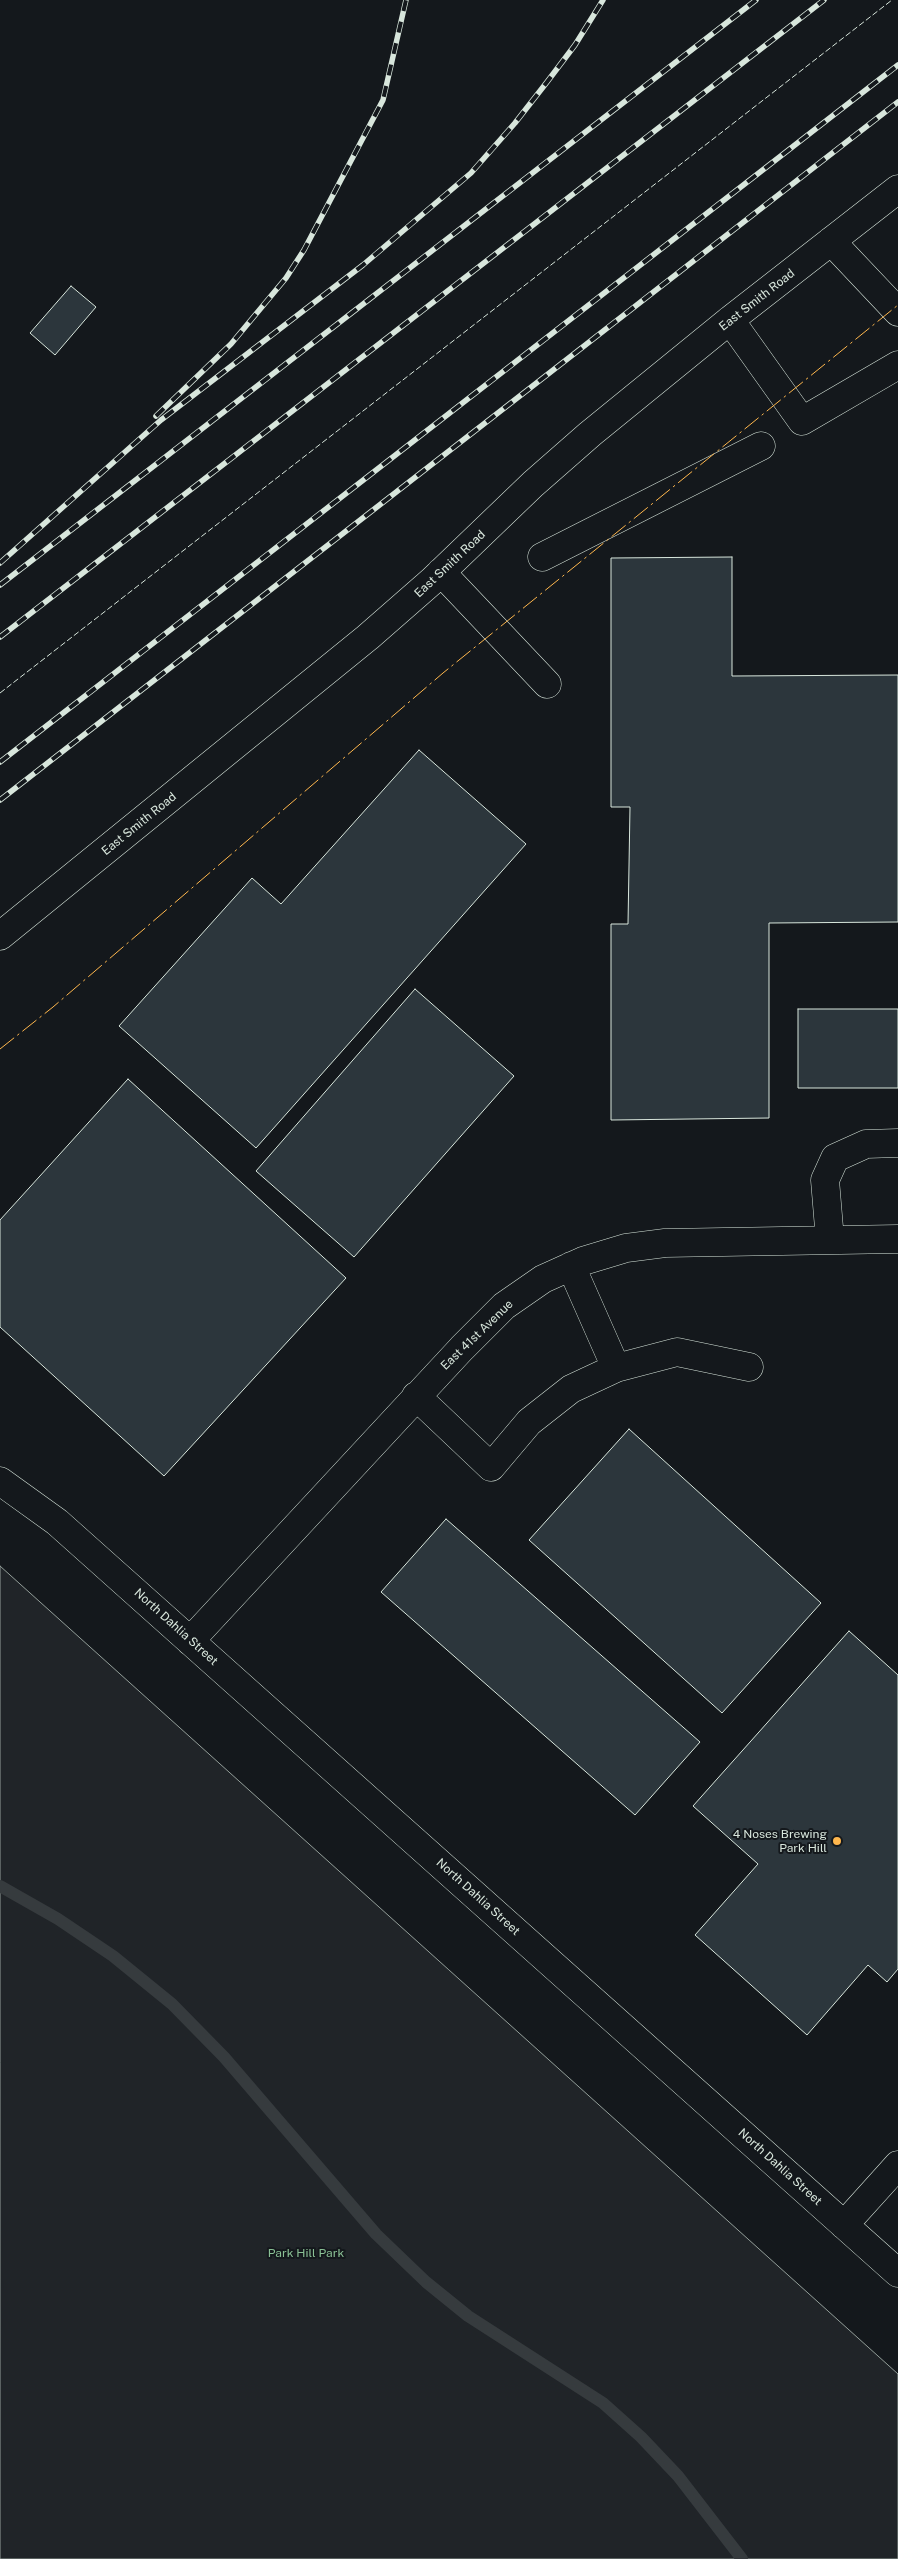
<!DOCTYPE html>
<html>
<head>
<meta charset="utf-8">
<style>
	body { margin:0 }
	canvas { display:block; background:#14181c }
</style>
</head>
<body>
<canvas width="898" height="2559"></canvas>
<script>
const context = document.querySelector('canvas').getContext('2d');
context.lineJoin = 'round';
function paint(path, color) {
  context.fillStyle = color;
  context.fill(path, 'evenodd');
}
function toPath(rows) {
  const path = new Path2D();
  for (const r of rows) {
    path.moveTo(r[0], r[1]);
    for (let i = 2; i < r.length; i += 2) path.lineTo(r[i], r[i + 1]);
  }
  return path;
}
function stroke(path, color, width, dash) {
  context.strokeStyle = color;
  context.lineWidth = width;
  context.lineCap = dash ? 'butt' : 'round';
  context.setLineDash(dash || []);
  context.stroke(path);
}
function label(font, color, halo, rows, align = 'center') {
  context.font = font + ' "Public Sans",sans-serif';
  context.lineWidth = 4;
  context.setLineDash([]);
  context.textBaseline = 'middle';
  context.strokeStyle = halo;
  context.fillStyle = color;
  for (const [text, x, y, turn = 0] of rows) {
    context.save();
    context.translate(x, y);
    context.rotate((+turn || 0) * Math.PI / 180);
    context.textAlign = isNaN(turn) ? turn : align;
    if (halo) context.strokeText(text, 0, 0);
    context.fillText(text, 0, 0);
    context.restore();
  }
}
const green = toPath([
	[0,1566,898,2374,898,2559,0,2559,0,1566]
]);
paint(green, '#202428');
stroke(green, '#939e99', 1);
stroke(toPath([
	[0,1886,58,1919,113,1956,172,2004,224,2057,376,2234,426,2282,468,2316,603,2403,641,2437,678,2476,742,2559]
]), '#363b3e', 12);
const building = toPath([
	[71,286,96,307,55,355,30,333,71,286],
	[732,557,732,676,898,675,898,922,769,923,769,1118,611,1120,611,924,628,924,630,807,611,807,611,558,732,557],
	[419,750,526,844,256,1148,119,1026,252,878,281,904,419,750],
	[415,989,514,1076,354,1257,256,1171,415,989],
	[798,1009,898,1009,898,1088,798,1088,798,1009],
	[128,1079,346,1278,164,1476,0,1327,0,1220,128,1079],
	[629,1429,821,1603,722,1713,529,1540,629,1429],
	[446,1519,700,1742,635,1815,381,1592,446,1519],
	[849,1631,898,1675,898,1969,887,1982,868,1965,807,2035,695,1935,758,1864,693,1806,849,1631]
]);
paint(building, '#2c363c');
stroke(building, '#d8e6dc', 1);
const minor = toPath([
	[831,241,898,312],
	[730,320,802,421,898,365],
	[542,557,761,446],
	[441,572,547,684],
	[0,936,368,637,432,581,533,484,590,434,730,320,898,189],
	[830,1240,825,1180,835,1158,866,1144,898,1143],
	[571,1266,616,1368],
	[416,1396,491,1467,529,1422,571,1389,616,1368,677,1352,749,1367],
	[0,1481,57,1522,898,2273],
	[190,1641,462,1348,504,1306,543,1279,583,1261,626,1248,665,1243,898,1239],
	[844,2225,898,2165]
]);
stroke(minor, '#d8e6dc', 29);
stroke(minor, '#14181c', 28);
const rail = toPath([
	[156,416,231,344,286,278,304,250,383,100,406,0],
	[0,563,161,420,363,265,471,173,515,123,547,82,575,45,603,0],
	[0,585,756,0],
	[0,637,824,0],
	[0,762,898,65],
	[0,800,898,102]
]);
stroke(rail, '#d8e6dc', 5.5);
stroke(rail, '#14181c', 4, [11]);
stroke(toPath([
	[0,693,892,0]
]), '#d8e6dc', 1, [6, 2.5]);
stroke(toPath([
	[0,1049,53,1007,443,673,898,305]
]), '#ffb74d', 1, [18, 4, 2.5, 4]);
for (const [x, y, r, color] of [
	[837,1841,5,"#ffb74d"]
]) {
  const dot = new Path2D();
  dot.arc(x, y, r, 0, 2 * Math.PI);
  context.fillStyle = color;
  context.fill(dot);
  stroke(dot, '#14181c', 2);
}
label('12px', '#d8e6dc', '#14181c', [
	["East Smith Road",757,300,-38],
	["East Smith Road",450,564,-43],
	["East Smith Road",139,824,-39],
	["East 41st Avenue",477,1335,-44],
	["North Dahlia Street",176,1627,42],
	["North Dahlia Street",478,1897,42],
	["North Dahlia Street",780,2167,42]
]);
label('12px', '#d8e6dc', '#14181c', [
	["4 Noses Brewing",827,1834],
	["Park Hill",827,1848]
], 'right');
label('12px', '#8ac095', '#14181c', [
	["Park Hill Park",306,2253]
]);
</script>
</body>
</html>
